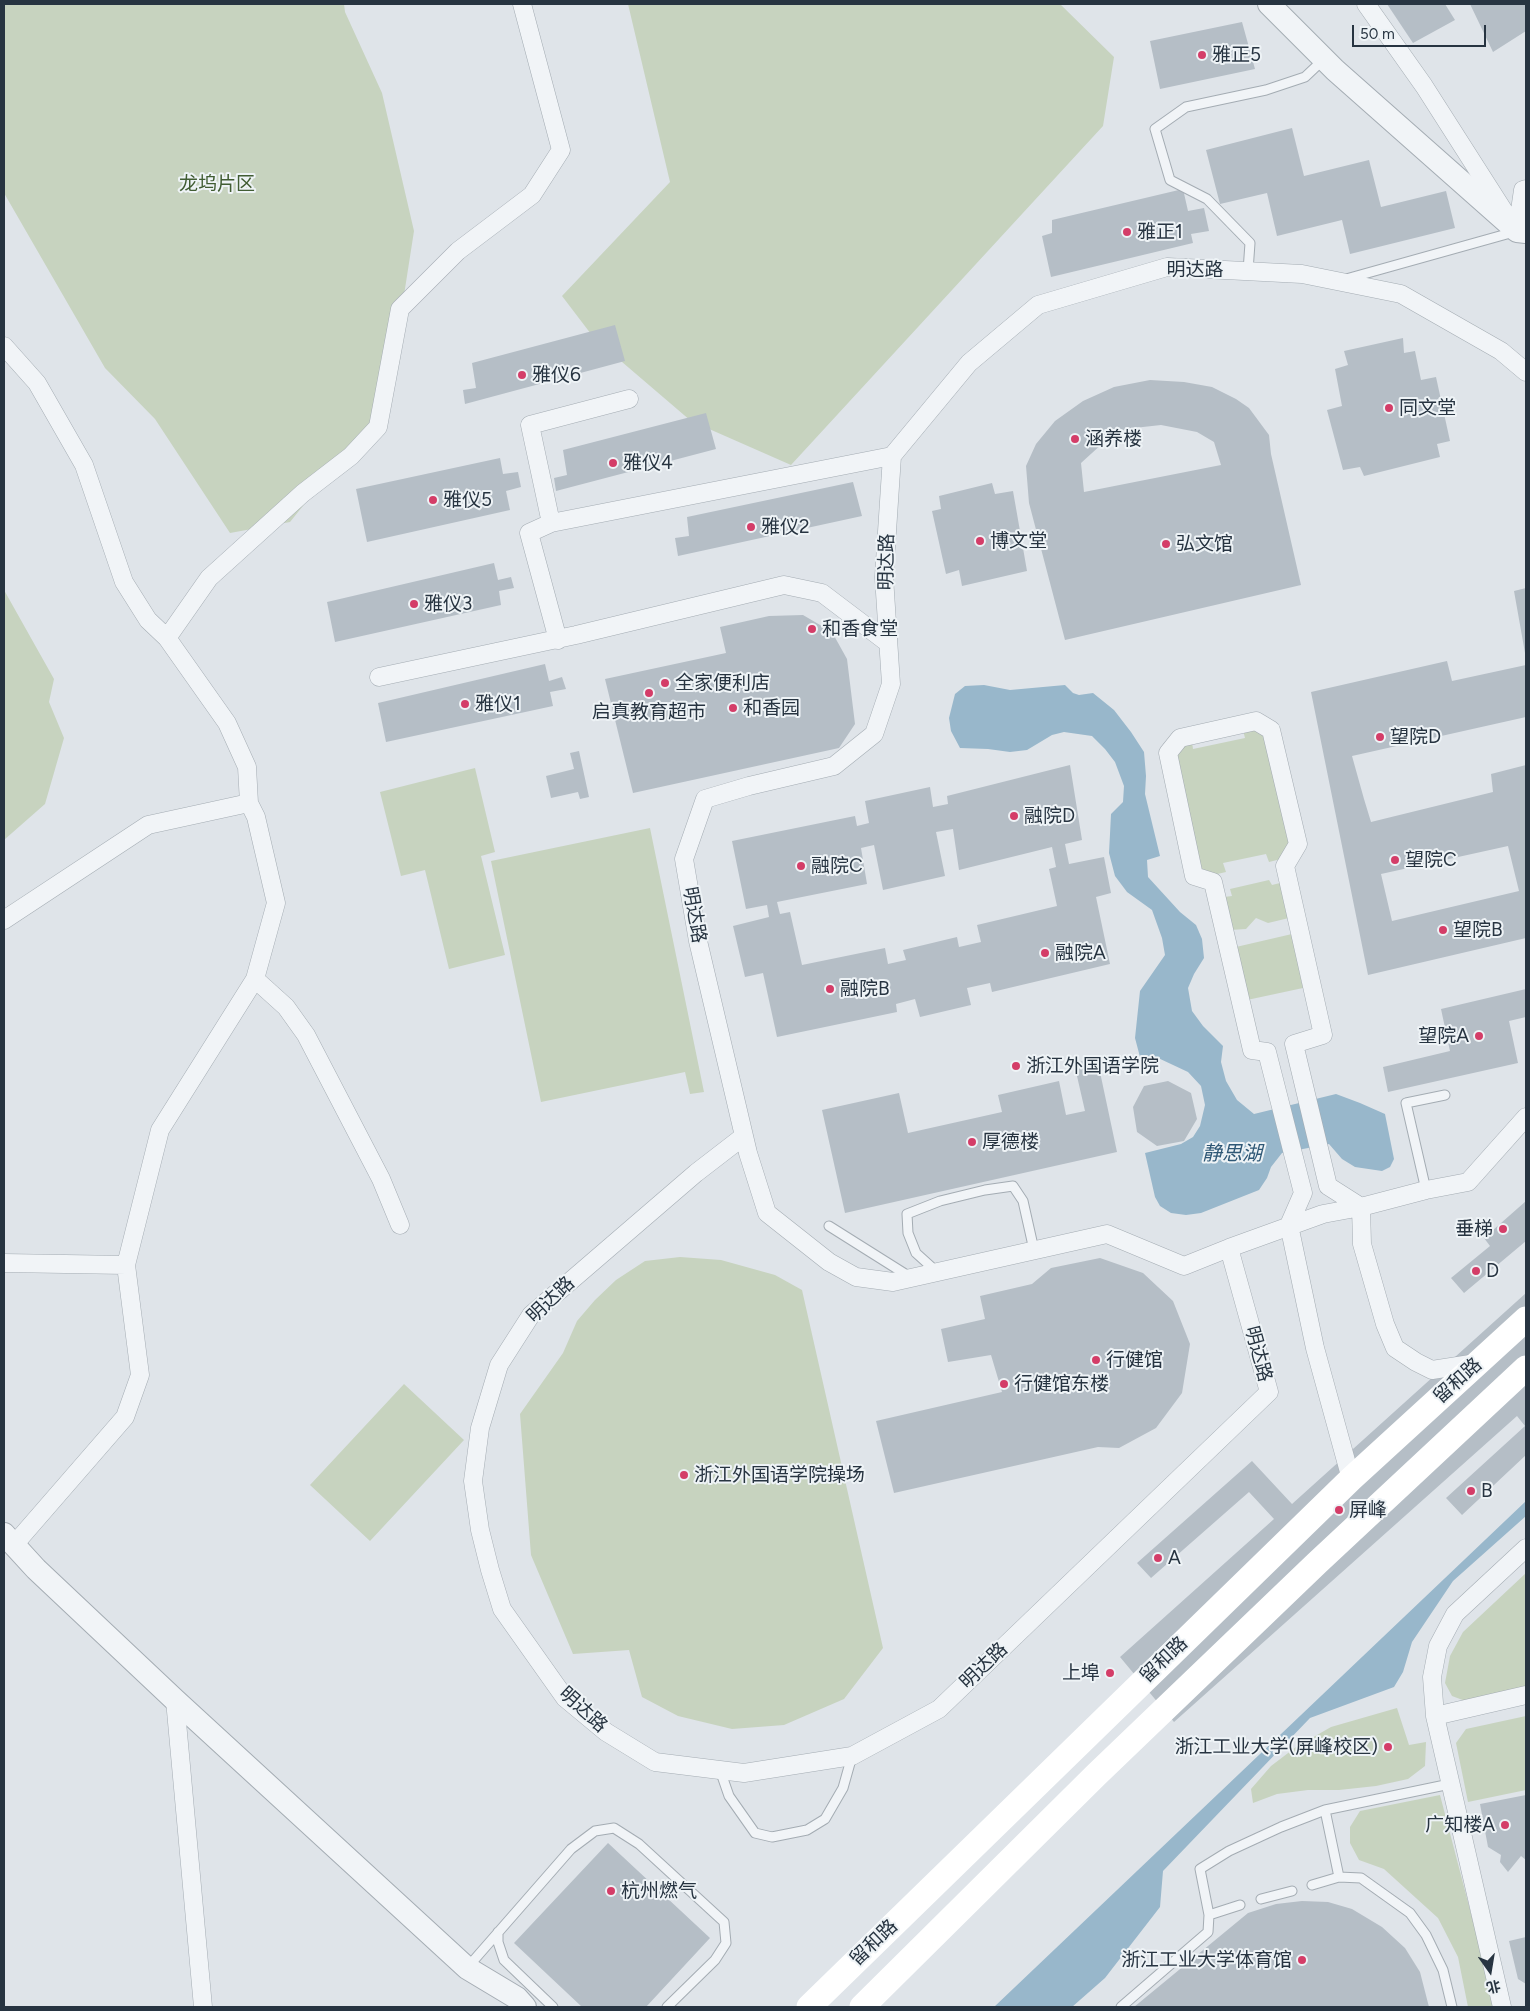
<!DOCTYPE html>
<html>
<head>
<meta charset="utf-8">
<style>
	body { margin:0 }
	#map { position:relative; width:1530px; height:2011px; overflow:hidden; background:#dfe4e9; font-family:Figtree,"Noto Sans SC",sans-serif }
	canvas { display:block }
	.frame { position:absolute; inset:0; border:5px solid #273441; pointer-events:none }
	.north { position:absolute; left:1465px; top:1946px; width:50px; height:50px; -webkit-text-stroke:4px #eef3f6; paint-order:stroke; rotate:167deg; font-size:14px; font-weight:700; line-height:20px; text-align:center; color:#273441 }
	.north::after { content:''; display:block; margin:auto; width:18px; height:22px; background:#273441; clip-path:polygon(50% 0,100% 100%,50% 72%,0 100%) }
	.scale { position:absolute; left:1352px; top:25px; width:134px; height:22px; box-sizing:border-box; border:2px solid #273441; border-top:0; padding-left:6px; font-size:15px; line-height:18px; white-space:nowrap; color:#273441; -webkit-text-stroke:4px #eef3f6; paint-order:stroke }
</style>
</head>
<body>
<div id="map">
<canvas width="1530" height="2011"></canvas>
<div class="frame"></div>
<div class="north">北</div>
<div class="scale">50 m</div>
</div>
<script>
const context = document.querySelector('canvas').getContext('2d');
context.lineJoin = 'round';
function paint(path, color) {
  context.fillStyle = color;
  context.fill(path, 'evenodd');
}
function toPath(rows) {
  const path = new Path2D();
  for (const r of rows) {
    path.moveTo(r[0], r[1]);
    for (let i = 2; i < r.length; i += 2) path.lineTo(r[i], r[i + 1]);
  }
  return path;
}
function stroke(path, color, width, dash) {
  context.strokeStyle = color;
  context.lineWidth = width;
  context.lineCap = dash ? 'butt' : 'round';
  context.setLineDash(dash || []);
  context.stroke(path);
}
function label(font, color, halo, rows, align = 'center') {
  context.font = font + ' Figtree,"Noto Sans SC",sans-serif';
  context.lineWidth = 4;
  context.setLineDash([]);
  context.textBaseline = 'middle';
  context.strokeStyle = halo;
  context.fillStyle = color;
  for (const [text, x, y, turn = 0] of rows) {
    context.save();
    context.translate(x, y);
    context.rotate((+turn || 0) * Math.PI / 180);
    context.textAlign = isNaN(turn) ? turn : align;
    if (halo) context.strokeText(text, 0, 0);
    context.fillText(text, 0, 0);
    context.restore();
  }
}
paint(toPath([
	[4,4,344,4,345,12,382,93,414,231,404,295,400,360,381,426,327,476,290,522,230,533,155,419,105,368,4,193],
	[628,4,1060,4,1114,57,1103,126,791,465,691,421,594,338,562,296,670,182],
	[4,590,54,679,49,702,64,738,45,804,4,840],
	[1256,729,1262,732,1265,738,1290,850,1281,859,1269,862,1266,854,1223,863,1226,872,1213,875,1201,872,1174,755,1182,745,1192,742,1193,749,1245,738,1243,730],
	[475,768,495,852,481,856,505,955,449,969,425,870,401,876,380,792],
	[650,828,704,1092,690,1094,685,1072,541,1102,491,861],
	[1269,880,1272,885,1280,883,1289,918,1268,923,1256,918,1246,929,1230,930,1224,897,1232,896,1230,889],
	[1292,934,1303,988,1247,1000,1236,947],
	[680,1257,721,1260,775,1275,802,1290,883,1648,844,1699,784,1725,732,1729,678,1716,642,1697,629,1650,573,1654,531,1555,520,1414,563,1353,577,1321,595,1300,616,1280,645,1261],
	[404,1384,464,1440,370,1541,310,1485],
	[1526,1573,1526,1688,1468,1702,1452,1696,1445,1683,1450,1656,1463,1632],
	[1397,1708,1409,1745,1426,1742,1425,1766,1408,1779,1376,1786,1339,1790,1308,1790,1277,1794,1253,1803,1251,1789,1271,1766,1296,1747,1331,1727],
	[1526,1716,1526,1790,1468,1802,1456,1743,1466,1729],
	[1440,1795,1480,1948,1493,2007,1468,2007,1458,1957,1438,1918,1384,1869,1359,1860,1350,1843,1350,1827,1360,1811]
]), '#c7d3bf');
paint(toPath([
	[984,685,1010,690,1065,685,1073,693,1079,695,1093,693,1114,710,1131,732,1144,752,1146,776,1145,794,1160,856,1147,860,1148,877,1180,912,1196,925,1202,939,1204,958,1194,974,1188,988,1192,1011,1203,1026,1223,1046,1221,1062,1226,1081,1237,1100,1254,1114,1336,1094,1360,1103,1385,1114,1394,1159,1390,1167,1382,1171,1355,1167,1342,1159,1329,1144,1282,1153,1271,1167,1267,1178,1259,1190,1201,1213,1186,1215,1171,1213,1160,1206,1155,1197,1145,1153,1181,1144,1193,1137,1200,1126,1205,1105,1201,1086,1188,1072,1156,1057,1140,1057,1135,1038,1140,991,1165,955,1162,938,1152,910,1127,892,1115,876,1109,853,1110,834,1111,814,1123,802,1124,786,1115,762,1105,749,1092,736,1064,732,1052,735,1027,750,1010,752,988,749,960,748,951,731,949,718,955,694,965,686],
	[1526,1501,1526,1516,1453,1581,1412,1642,1403,1672,1394,1687,1310,1718,1163,1871,1160,1907,1105,1978,1072,2007,994,2007]
]), '#98b7cb');
paint(toPath([
	[1387,4,1445,4,1455,20,1413,43],
	[1470,4,1526,4,1526,31,1493,52],
	[1242,22,1255,69,1160,89,1150,41],
	[1292,128,1304,176,1369,160,1381,207,1446,191,1455,228,1350,254,1342,220,1277,236,1267,193,1220,204,1206,150],
	[1183,189,1188,211,1204,208,1209,231,1191,234,1193,243,1051,277,1042,236,1052,233,1052,220],
	[615,325,625,361,465,404,463,390,476,388,472,363],
	[1403,338,1404,353,1415,351,1421,380,1436,377,1450,441,1437,444,1440,457,1364,476,1360,467,1343,470,1327,410,1342,406,1335,369,1348,365,1344,351],
	[1150,380,1184,382,1212,387,1236,399,1249,408,1269,435,1271,454,1301,585,1065,640,1029,503,1026,466,1036,444,1055,421,1083,401,1114,387],
	[1161,425,1197,432,1214,442,1221,465,1084,492,1081,463,1103,443,1125,429],
	[706,413,716,449,556,491,554,478,567,475,563,450],
	[500,458,503,474,518,472,521,487,506,491,510,510,367,542,356,489],
	[853,482,862,516,678,556,675,538,689,536,687,517],
	[992,483,995,494,1013,491,1027,571,962,586,959,570,946,574,932,511,941,509,939,496],
	[494,563,498,580,511,577,514,588,499,591,501,605,335,642,327,602],
	[1526,588,1526,653,1525,653,1514,591],
	[803,615,832,632,847,659,855,724,839,748,633,793,605,679,726,653,720,627,769,616],
	[1447,661,1452,681,1526,665,1526,717,1352,756,1364,799,1371,822,1493,792,1491,774,1526,765,1526,938,1368,975,1311,692],
	[1508,846,1519,891,1392,921,1381,874],
	[545,664,549,681,562,677,566,689,550,692,553,706,386,742,378,703],
	[579,751,589,797,580,799,578,792,551,798,546,776,574,769,570,753],
	[1070,765,1082,840,1065,844,1069,864,1104,857,1111,893,1096,897,1110,964,992,992,990,983,967,988,971,1005,920,1017,915,999,896,1004,897,1012,777,1037,763,973,745,977,733,926,769,917,767,905,746,909,732,841,855,816,857,826,869,823,865,801,930,787,933,807,948,804,947,796],
	[953,829,959,870,1052,847,1056,867,1049,869,1057,906,977,925,981,942,959,947,957,937,903,950,906,960,888,964,885,948,802,965,790,912,780,914,777,902,867,884,861,848,874,845,883,890,945,876,936,832],
	[1526,989,1526,1017,1509,1021,1518,1063,1388,1092,1383,1067,1450,1051,1441,1009],
	[1097,1058,1117,1152,845,1213,822,1110,899,1093,908,1133,1002,1112,998,1095,1059,1081,1066,1115,1085,1111,1074,1063],
	[1168,1081,1191,1093,1197,1119,1184,1141,1157,1146,1137,1132,1133,1107,1144,1086],
	[1526,1201,1526,1241,1464,1293,1451,1278,1490,1246,1484,1238],
	[1100,1258,1143,1273,1173,1301,1190,1344,1182,1393,1156,1428,1119,1448,1098,1447,894,1493,876,1421,1002,1392,991,1355,948,1362,941,1329,985,1319,980,1296,1032,1284,1051,1268],
	[1526,1293,1526,1455,1462,1515,1446,1498,1525,1426,1517,1416,1174,1722,1120,1657,1274,1519,1249,1492,1151,1578,1137,1563,1252,1461,1292,1504],
	[1526,1795,1526,1860,1521,1856,1508,1872,1500,1862,1501,1855,1488,1847,1480,1804],
	[608,1843,710,1938,646,2007,582,2007,514,1943],
	[1302,1901,1328,1902,1352,1909,1382,1927,1405,1948,1420,1972,1429,2007,1134,2007,1248,1913,1276,1904],
	[1526,1937,1526,1984,1518,1979,1509,1941]
]), '#b5bec6');
const service = toPath([
	[1248,271,1250,243,1207,199,1170,180,1155,129,1186,107,1266,90,1305,77,1324,59],
	[1346,279,1514,232],
	[1426,1190,1406,1103,1445,1095],
	[829,1226,910,1277],
	[937,1272,916,1253,908,1233,907,1214,940,1201,985,1190,1013,1186,1023,1201,1034,1250],
	[720,1770,729,1796,755,1833,772,1837,807,1830,825,1819,843,1788,852,1756],
	[1339,1877,1325,1810,1450,1784],
	[1312,1885,1339,1877,1361,1878,1410,1913,1426,1935,1443,1970,1452,2007],
	[1261,1899,1292,1891],
	[1209,1915,1240,1905],
	[498,1932,498,1942,504,1960,553,2007],
	[467,1968,571,1849,595,1831,614,1828,639,1844,724,1922,726,1943,715,1960,667,2007],
	[1121,2007,1208,1932,1209,1915,1200,1869,1229,1851,1281,1827,1325,1810]
]);
const minor = toPath([
	[1366,4,1424,86,1507,216],
	[1517,231,1523,190,1526,189],
	[4,346,37,383,84,465,124,582,148,620,167,638,227,723,247,767,249,803,256,817,276,903,255,979,160,1130,126,1265,140,1375,125,1417,13,1546],
	[1526,372,1501,351,1401,294,1302,274,1167,267,1038,305,969,363,892,456,884,577,891,684,874,734,834,766,749,786,705,799,684,859,698,941,748,1153,767,1213,829,1262,856,1277,893,1282,1107,1234,1184,1266,1229,1248,1323,1214,1361,1207,1426,1190,1468,1182,1526,1117],
	[551,523,892,456],
	[167,638,209,578,303,493,351,456,378,427,400,309,458,251,532,195,561,150,522,4],
	[558,640,529,533,551,523,530,425,629,399],
	[379,677,576,635,784,585,822,593,888,643],
	[4,920,148,825,249,803],
	[255,979,286,1007,306,1035,381,1179,400,1225],
	[744,1136,696,1173,531,1315,499,1365,480,1428,473,1481,480,1530,490,1570,502,1609,565,1698,606,1732,655,1762,744,1773,852,1756,939,1709,1269,1392,1229,1248],
	[4,1263,126,1265],
	[1351,1479,1315,1348,1289,1225,1303,1193,1267,1052,1252,1050,1213,882,1194,876,1168,753,1180,738,1256,721,1271,730,1298,844,1285,866,1323,1035,1294,1044,1328,1186,1361,1207,1362,1244,1385,1324,1395,1348,1416,1362,1432,1370,1477,1363],
	[175,1700,203,2007],
	[1435,1716,1526,1695],
	[1502,2007,1435,1716,1432,1677,1438,1646,1455,1614,1526,1548]
]);
const tertiary = toPath([
	[1269,4,1335,70,1517,231,1526,232],
	[4,1534,36,1569,175,1700,467,1968,517,1998,525,2007]
]);
stroke(service, '#a4acb3', 11);
stroke(minor, '#a4acb3', 19);
stroke(tertiary, '#a4acb3', 24);
stroke(service, '#f1f4f7', 9);
stroke(minor, '#f1f4f7', 18);
stroke(tertiary, '#f1f4f7', 22);
stroke(toPath([
	[809,2007,1351,1479,1526,1319],
	[862,2007,1096,1775,1317,1563,1526,1368]
]), '#fff', 25);
for (const [x, y, r, color] of [
	[1202,55,5,"#d43d68"],
	[1127,232,5,"#d43d68"],
	[522,375,5,"#d43d68"],
	[1389,408,5,"#d43d68"],
	[1075,439,5,"#d43d68"],
	[613,463,5,"#d43d68"],
	[433,500,5,"#d43d68"],
	[751,527,5,"#d43d68"],
	[980,541,5,"#d43d68"],
	[1166,544,5,"#d43d68"],
	[414,604,5,"#d43d68"],
	[812,629,5,"#d43d68"],
	[665,683,5,"#d43d68"],
	[649,693,5,"#d43d68"],
	[465,704,5,"#d43d68"],
	[733,708,5,"#d43d68"],
	[1380,737,5,"#d43d68"],
	[1014,816,5,"#d43d68"],
	[1395,860,5,"#d43d68"],
	[801,866,5,"#d43d68"],
	[1443,930,5,"#d43d68"],
	[1045,953,5,"#d43d68"],
	[830,989,5,"#d43d68"],
	[1479,1036,5,"#d43d68"],
	[1016,1066,5,"#d43d68"],
	[972,1142,5,"#d43d68"],
	[1503,1229,5,"#d43d68"],
	[1476,1271,5,"#d43d68"],
	[1096,1360,5,"#d43d68"],
	[1004,1384,5,"#d43d68"],
	[684,1475,5,"#d43d68"],
	[1471,1491,5,"#d43d68"],
	[1339,1510,5,"#d43d68"],
	[1158,1558,5,"#d43d68"],
	[1110,1673,5,"#d43d68"],
	[1388,1747,5,"#d43d68"],
	[1505,1825,5,"#d43d68"],
	[611,1891,5,"#d43d68"],
	[1302,1960,5,"#d43d68"]
]) {
  const dot = new Path2D();
  dot.arc(x, y, r, 0, 2 * Math.PI);
  context.fillStyle = color;
  context.fill(dot);
  stroke(dot, '#eef3f6', 2);
}
label('19px', '#273441', '#eef3f6', [
	["雅正5",1212,55],
	["雅正1",1137,232],
	["雅仪6",532,375],
	["同文堂",1399,408],
	["涵养楼",1085,439],
	["雅仪4",623,463],
	["雅仪5",443,500],
	["雅仪2",761,527],
	["博文堂",990,541],
	["弘文馆",1176,544],
	["雅仪3",424,604],
	["和香食堂",822,629],
	["全家便利店",675,683],
	["雅仪1",475,704],
	["和香园",743,708],
	["启真教育超市",649,712,"center"],
	["望院D",1390,737],
	["融院D",1024,816],
	["望院C",1405,860],
	["融院C",811,866],
	["望院B",1453,930],
	["融院A",1055,953],
	["融院B",840,989],
	["望院A",1469,1036,"right"],
	["浙江外国语学院",1026,1066],
	["厚德楼",982,1142],
	["垂梯",1493,1229,"right"],
	["D",1486,1271],
	["行健馆",1106,1360],
	["行健馆东楼",1014,1384],
	["浙江外国语学院操场",694,1475],
	["B",1481,1491],
	["屏峰",1349,1510],
	["A",1168,1558],
	["上埠",1100,1673,"right"],
	["浙江工业大学(屏峰校区)",1378,1747,"right"],
	["广知楼A",1495,1825,"right"],
	["杭州燃气",621,1891],
	["浙江工业大学体育馆",1292,1960,"right"]
], 'left');
label('19px', '#415d33', '#eef3f6', [
	["龙坞片区",217,184]
]);
label('19px', '#273441', '#eef3f6', [
	["明达路",1195,270],
	["明达路",887,562,-89],
	["明达路",694,915,80],
	["明达路",551,1300,-44],
	["明达路",1258,1354,75],
	["留和路",1458,1381,-42],
	["留和路",1164,1660,-44],
	["明达路",984,1666,-44],
	["明达路",583,1710,42],
	["留和路",874,1943,-44]
]);
label('italic 20px', '#2f5876', '#eef3f6', [
	["静思湖",1232,1154]
]);
</script>
</body>
</html>
